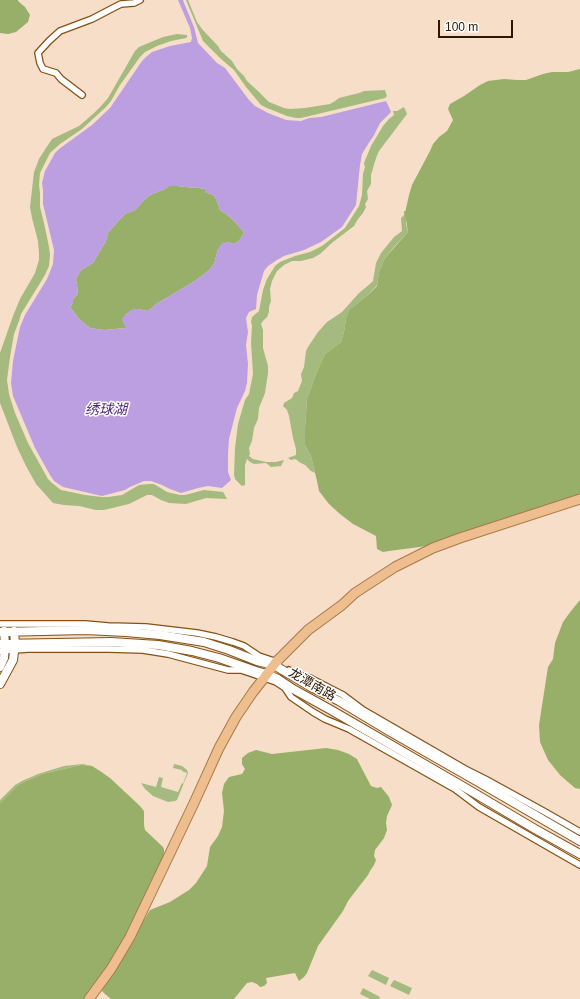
<!DOCTYPE html>
<html>
<head>
<meta charset="utf-8">
<style>
	body { margin:0 }
	#map { position:relative; width:580px; height:999px; overflow:hidden; background:#f7dec8; font-family:Helvetica,sans-serif }
	canvas { display:block }
	.scale { position:absolute; left:438px; top:20px; width:75px; height:18px; box-sizing:border-box; border:2px solid #2d1701; border-top:0; padding-left:5px; font-size:12px; line-height:14px; white-space:nowrap; color:#2d1701; -webkit-text-stroke:3px #fff; paint-order:stroke }
</style>
</head>
<body>
<div id="map">
<canvas width="580" height="999"></canvas>
<div class="scale">100 m</div>
</div>
<script>
const context = document.querySelector('canvas').getContext('2d');
context.lineJoin = 'round';
function paint(path, color) {
  context.fillStyle = color;
  context.fill(path, 'evenodd');
}
function toPath(rows) {
  const path = new Path2D();
  for (const r of rows) {
    path.moveTo(r[0], r[1]);
    for (let i = 2; i < r.length; i += 2) path.lineTo(r[i], r[i + 1]);
  }
  return path;
}
function stroke(path, color, width, dash) {
  context.strokeStyle = color;
  context.lineWidth = width;
  context.lineCap = dash ? 'butt' : 'round';
  context.setLineDash(dash || []);
  context.stroke(path);
}
function label(font, color, halo, rows, align = 'center') {
  context.font = font + ' Helvetica,"Noto Sans SC",sans-serif';
  context.lineWidth = 3;
  context.setLineDash([]);
  context.textBaseline = 'middle';
  context.strokeStyle = halo;
  context.fillStyle = color;
  for (const [text, x, y, turn = 0] of rows) {
    context.save();
    context.translate(x, y);
    context.rotate((+turn || 0) * Math.PI / 180);
    context.textAlign = isNaN(turn) ? turn : align;
    if (halo) context.strokeText(text, 0, 0);
    context.fillText(text, 0, 0);
    context.restore();
  }
}
paint(toPath([
	[186,0,188,0,197,22,202,29,218,46,221,51,232,61,237,69,244,76,247,81,259,92,269,102,284,108,290,109,305,108,330,104,335,101,339,98,359,93,364,91,385,90,387,96,385,98,301,118,296,118,287,116,267,108,261,105,246,87,234,70,220,58,203,41],
	[177,34,187,35,187,37,186,38,171,41,157,46,145,52,140,57,120,85,111,101,105,108,95,117,82,129,60,144,50,153,40,173,39,185,40,193,40,207,44,223,49,247,50,255,49,266,45,275,21,314,19,321,14,334,10,357,7,380,9,394,15,413,28,443,48,479,52,483,61,490,85,495,102,497,108,497,122,495,139,485,149,484,154,484,167,492,180,495,185,495,204,490,223,492,227,499,206,498,186,504,169,503,161,500,152,495,147,495,129,504,104,510,96,510,79,506,64,505,53,503,36,484,26,466,17,447,0,403,0,353,13,316,20,299,35,273,39,260,39,254,38,241,32,218,30,207,34,172,39,159,46,148,52,139,79,126,93,114,102,105,108,98,135,51,139,47,163,37],
	[404,107,407,114,379,151,376,158,371,175,371,184,367,191,368,199,365,204,366,207,363,213,358,219,354,226,333,242,320,254,313,258,301,261,292,261,284,265,277,271,272,281,270,289,271,301,269,307,269,312,267,317,263,321,261,324,263,330,263,348,268,366,268,373,265,393,259,408,258,419,254,428,252,441,249,448,250,454,249,456,253,459,266,462,276,462,284,460,281,466,271,467,266,463,254,464,250,462,247,459,245,465,245,485,242,486,235,479,234,475,235,448,238,424,245,400,249,394,253,374,251,343,252,326,251,322,252,317,259,311,263,290,267,279,275,266,280,262,295,256,310,252,322,246,345,228,359,206,362,195,363,174,365,167,364,163,371,146,383,126,389,119,394,115,393,111,397,111],
	[404,211,406,211,406,224,408,232,394,247,385,258,379,272,377,285,368,295,349,310,346,319,344,332,341,342,325,354,318,369,307,399,305,428,305,445,311,456,315,473,311,471,305,465,299,462,297,460,295,459,291,460,288,458,296,455,296,449,293,438,289,416,287,410,283,406,284,403,292,398,294,393,298,391,302,381,301,374,304,367,306,351,308,347,318,332,327,322,342,312,359,293,371,283,373,281,376,263,381,253,394,237,402,231,401,218,404,215],
	[83,764,92,766,81,765,42,774,18,785,0,803,0,800,15,785,22,781,38,774,64,766],
	[174,764,182,766,187,770,188,773,177,800,175,801,168,802,153,796,145,789,141,783,156,787,159,777,163,778,161,787,178,792,182,783,183,784,187,773,182,771,182,770,173,768],
	[372,970,389,978,386,985,368,976],
	[394,980,412,988,409,995,390,986],
	[363,988,380,997,379,999,370,999,360,994]
]), '#a5ba7f');
paint(toPath([
	[0,0,18,0,18,1,25,7,30,15,28,22,16,32,8,34,0,33],
	[580,69,580,495,452,536,427,546,389,551,383,552,377,549,376,536,353,524,340,514,329,504,319,491,317,481,311,456,305,445,305,428,307,399,318,369,325,354,341,342,344,332,346,319,349,310,368,295,377,286,379,272,385,258,408,232,405,213,409,195,412,185,430,151,433,144,439,137,447,131,453,120,448,109,450,104,464,96,480,85,488,81,504,79,517,80,526,80,543,74,552,72,568,72],
	[169,186,177,186,185,187,199,188,205,189,208,193,213,195,216,199,220,210,230,217,244,232,241,238,238,242,233,244,228,242,218,249,214,264,208,271,195,281,156,304,152,308,147,311,139,309,132,310,125,315,126,328,104,330,90,328,79,319,70,307,73,303,73,299,76,296,78,293,77,285,76,280,77,277,81,270,93,263,106,241,108,233,121,218,125,214,135,210,138,207,143,201,150,195,163,190],
	[580,600,580,789,575,788,568,782,560,775,548,760,540,742,539,725,548,667,553,659,555,643,563,622,571,611],
	[326,748,338,750,349,754,357,759,360,765,371,786,377,788,381,787,389,797,392,805,387,816,386,823,387,830,384,838,375,850,374,856,376,860,374,865,370,871,368,875,348,901,343,911,318,946,307,973,304,977,299,981,295,973,266,978,267,983,264,986,260,987,257,984,252,982,247,983,234,999,111,999,105,994,102,991,104,986,150,910,170,902,189,890,196,883,207,866,210,847,218,836,222,827,224,811,222,793,224,784,229,777,242,774,245,769,242,764,242,758,248,753,256,750,272,754],
	[81,765,92,766,100,771,110,778,140,806,144,811,144,825,145,830,163,847,164,849,164,859,154,875,127,935,96,983,84,999,0,999,0,803,18,785,42,774]
]), '#97af69');
paint(toPath([
	[178,0,183,0,184,3,194,27,198,43,217,63,225,68,249,100,255,106,268,113,286,120,301,121,309,118,321,117,386,101,388,105,391,112,380,123,373,137,370,141,362,154,360,165,356,205,342,227,321,242,304,250,284,256,277,260,268,266,264,271,257,295,256,309,249,312,246,318,248,332,246,345,248,364,247,383,245,391,237,408,229,439,228,454,228,472,231,480,222,488,208,486,198,488,181,493,170,489,162,485,151,481,144,481,130,487,125,490,102,496,63,487,54,481,50,475,35,448,13,396,11,383,13,361,20,327,25,315,47,279,53,264,54,250,43,204,43,190,42,183,45,171,55,153,59,149,92,125,110,108,142,61,146,57,152,52,170,46,191,42,192,38,190,28],
	[169,186,177,186,185,187,199,188,205,189,205,193,208,193,213,195,216,199,220,210,230,217,244,232,241,238,238,242,233,244,228,242,222,243,218,249,214,264,208,271,195,281,156,304,152,308,147,311,139,309,135,309,132,310,125,315,122,319,123,323,126,328,104,330,90,328,79,319,70,307,73,303,73,299,76,296,78,293,77,285,76,280,77,277,81,270,93,263,106,241,108,233,121,218,125,214,135,210,138,207,143,201,150,195,163,190]
]), '#bc9fe1');
const minor = toPath([
	[82,95,61,79,56,73,43,69,40,63,38,53,49,41,60,31,92,19,115,7,121,4,134,3,140,0],
	[0,624,85,624,108,626,146,627,197,633,216,637,233,642,244,646,259,656,274,661,278,663],
	[0,651,28,649,109,649,143,650,168,654,228,670,241,670,253,674,276,682,285,688,291,697,313,712,325,719,349,729,455,789,479,807,580,865],
	[289,670,299,675,310,678,343,695,363,710,401,732,465,769,485,779,545,812,580,832]
]);
const secondary = toPath([
	[0,632,85,630,126,632,160,635,204,642,229,650,257,661,274,665,311,687,339,701,389,731,480,783,580,841],
	[0,644,111,642,158,645,192,651,219,658,256,671,267,674,278,679,293,689,331,710,464,787,535,829,580,854],
	[0,667,4,658,5,644,4,631],
	[0,684,13,660,15,644,14,631]
]);
const trunk = toPath([
	[89,999,111,969,130,937,194,803,219,748,236,717,253,692,264,678,276,662,308,630,342,605,355,593,395,567,433,548,460,538,580,499]
]);
stroke(minor, '#855115', 8);
stroke(secondary, '#855115', 10);
stroke(trunk, '#a8784b', 11);
stroke(minor, '#fff', 5.5);
stroke(secondary, '#fff', 8);
stroke(trunk, '#eebe8f', 9);
label('13px', '#2d1701', '#fff', [
	["龙潭南路",312,685,30]
]);
label('italic 14px', '#502976', '#fff', [
	["绣球湖",106,410]
]);
</script>
</body>
</html>
